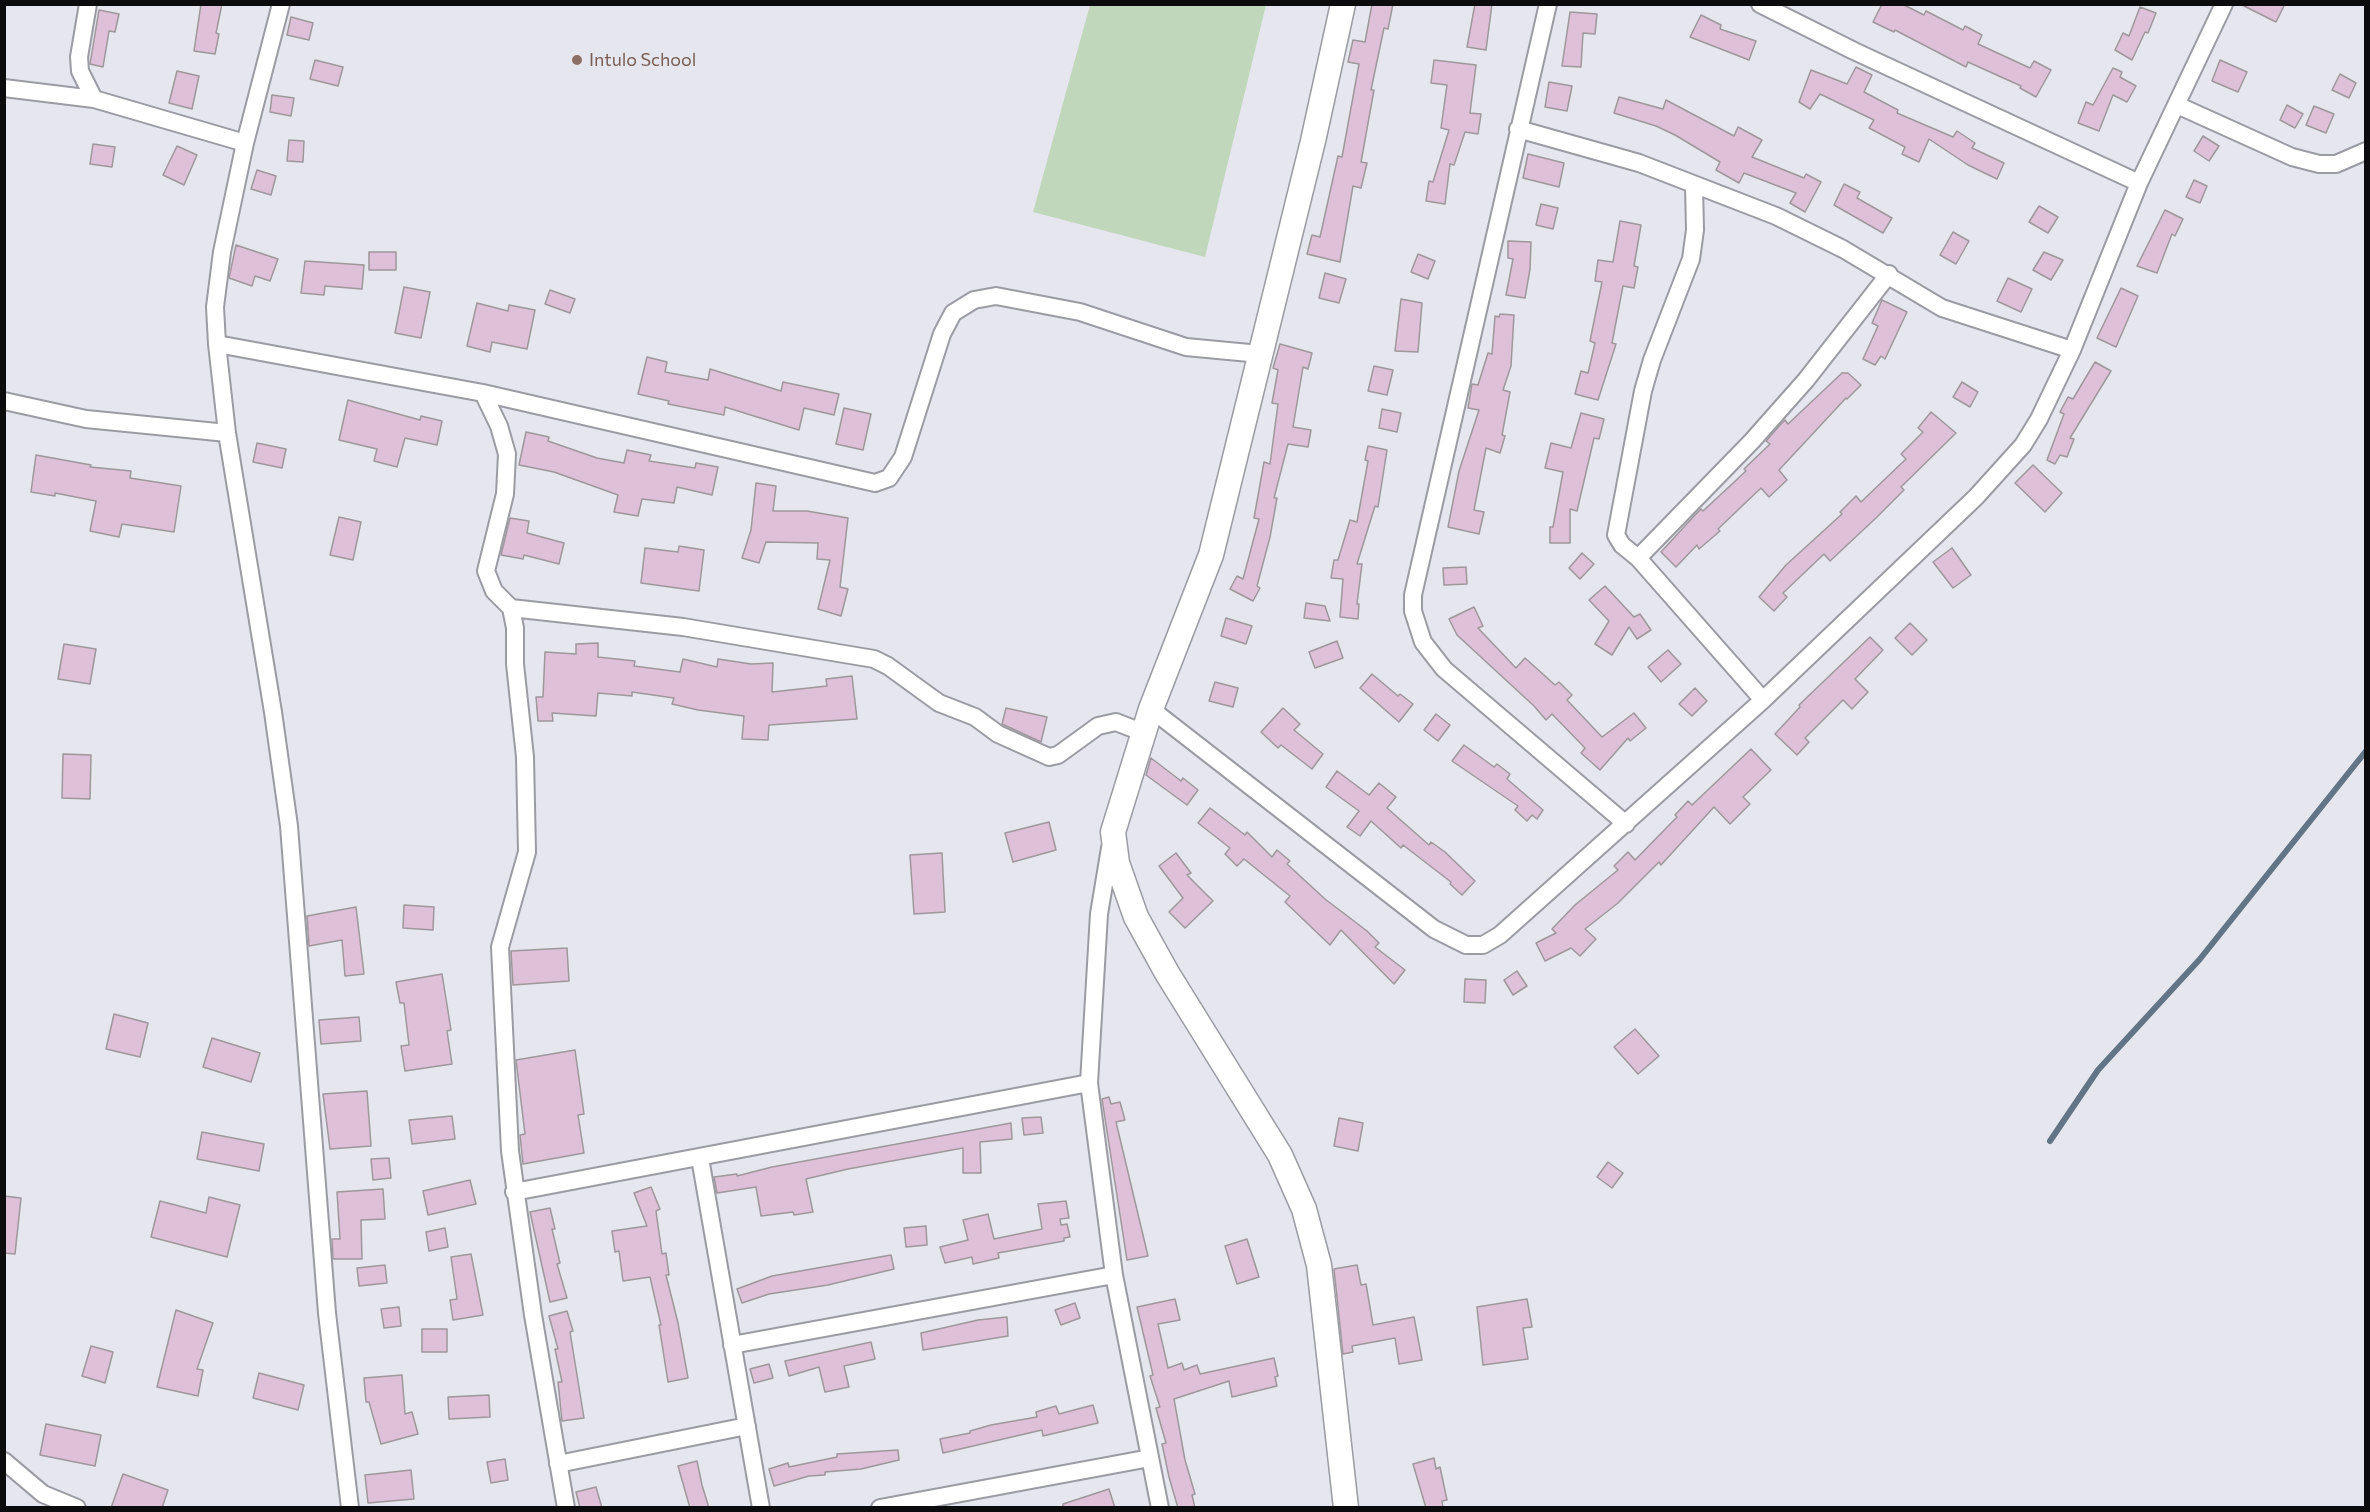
<!DOCTYPE html>
<html>
<head>
<meta charset="utf-8">
<style>
	body { margin:0 }
	#map { position:relative; width:2370px; height:1512px; overflow:hidden; background:#e5e6ee; font-family:Commissioner,sans-serif }
	canvas { display:block }
	.frame { position:absolute; inset:0; border:6px solid #0c0c0e; pointer-events:none }
</style>
</head>
<body>
<div id="map">
<canvas width="2370" height="1512"></canvas>
<div class="frame"></div>
</div>
<script>
const context = document.querySelector('canvas').getContext('2d');
context.lineJoin = 'round';
function paint(path, color) {
  context.fillStyle = color;
  context.fill(path, 'evenodd');
}
function toPath(rows) {
  const path = new Path2D();
  for (const r of rows) {
    path.moveTo(r[0], r[1]);
    for (let i = 2; i < r.length; i += 2) path.lineTo(r[i], r[i + 1]);
  }
  return path;
}
function stroke(path, color, width, dash) {
  context.strokeStyle = color;
  context.lineWidth = width;
  context.lineCap = dash ? 'butt' : 'round';
  context.setLineDash(dash || []);
  context.stroke(path);
}
function label(font, color, halo, rows, align = 'center') {
  context.font = font + ' Commissioner,sans-serif';
  context.lineWidth = 5;
  context.setLineDash([]);
  context.textBaseline = 'middle';
  context.strokeStyle = halo;
  context.fillStyle = color;
  for (const [text, x, y, turn = 0] of rows) {
    context.save();
    context.translate(x, y);
    context.rotate((+turn || 0) * Math.PI / 180);
    context.textAlign = isNaN(turn) ? turn : align;
    if (halo) context.strokeText(text, 0, 0);
    context.fillText(text, 0, 0);
    context.restore();
  }
}
paint(toPath([
	[1090,5,1266,5,1205,257,1033,212]
]), '#c1d7bb');
stroke(toPath([
	[2050,1141,2098,1070,2200,959,2366,751]
]), '#617586', 6);
const building = toPath([
	[201,4,222,4,216,33,219,34,215,54,194,51,201,4],
	[1372,4,1393,4,1388,29,1384,28,1371,90,1374,90,1361,162,1367,163,1361,188,1353,186,1340,262,1307,254,1312,235,1320,237,1338,156,1342,157,1359,64,1348,62,1353,40,1365,42,1372,4],
	[1475,4,1492,4,1486,50,1467,47,1475,4],
	[1882,4,1902,4,1924,15,1926,11,1963,30,1965,26,1982,35,1978,44,2030,68,2034,61,2051,70,2036,97,2020,88,2021,86,1968,62,1966,67,1895,30,1894,32,1873,22,1882,4],
	[2240,4,2285,4,2276,22,2240,4],
	[2140,7,2156,13,2148,33,2145,32,2132,60,2115,50,2123,33,2129,36,2140,7],
	[99,10,119,14,115,32,109,31,103,67,90,64,99,10],
	[1570,12,1597,14,1595,34,1583,33,1581,67,1562,66,1570,12],
	[1701,15,1721,25,1720,29,1756,41,1749,60,1690,37,1701,15],
	[291,17,313,23,309,40,287,35,291,17],
	[315,60,343,67,338,86,310,79,315,60],
	[1434,60,1476,65,1470,113,1481,114,1478,134,1465,132,1454,165,1450,164,1445,204,1426,201,1429,181,1433,182,1449,130,1441,128,1447,85,1431,83,1434,60],
	[2220,60,2247,72,2238,92,2212,81,2220,60],
	[1856,67,1872,75,1864,92,1898,110,1897,113,1953,137,1957,131,1975,143,1972,148,2004,163,1997,179,1968,165,1929,139,1919,162,1902,154,1905,147,1869,128,1874,120,1820,94,1810,109,1799,102,1811,70,1847,84,1856,67],
	[2113,68,2122,72,2120,77,2136,86,2127,102,2113,95,2099,131,2078,123,2086,102,2093,105,2113,68],
	[177,71,199,76,192,109,169,103,177,71],
	[2340,74,2356,83,2349,98,2332,90,2340,74],
	[1549,82,1572,86,1567,111,1545,107,1549,82],
	[272,95,294,98,291,116,270,112,272,95],
	[1619,97,1663,109,1666,100,1734,136,1738,127,1762,140,1752,157,1804,178,1806,174,1821,182,1805,212,1790,203,1796,193,1744,173,1739,183,1716,170,1720,162,1675,135,1656,126,1614,113,1619,97],
	[2287,105,2303,114,2295,128,2280,120,2287,105],
	[2314,106,2334,114,2326,133,2306,125,2314,106],
	[2203,136,2219,146,2209,161,2194,151,2203,136],
	[289,140,304,141,303,162,287,161,289,140],
	[93,144,115,147,112,167,90,164,93,144],
	[177,146,197,155,184,185,163,175,177,146],
	[1528,154,1564,163,1559,187,1523,178,1528,154],
	[257,170,276,176,271,195,251,189,257,170],
	[2194,180,2207,186,2200,203,2186,197,2194,180],
	[1844,184,1860,192,1857,198,1892,218,1883,233,1834,205,1844,184],
	[1541,204,1558,208,1553,229,1536,225,1541,204],
	[2039,206,2058,217,2048,233,2029,222,2039,206],
	[2165,210,2183,219,2175,236,2172,234,2157,273,2137,266,2165,210],
	[1620,221,1641,225,1634,266,1638,267,1634,288,1623,286,1612,343,1616,344,1598,400,1575,394,1581,371,1588,373,1595,343,1590,341,1602,282,1595,281,1598,260,1613,262,1620,221],
	[1953,232,1969,241,1956,264,1940,255,1953,232],
	[1508,241,1531,242,1530,269,1525,298,1506,295,1513,259,1508,258,1508,241],
	[236,245,278,259,270,281,255,276,252,286,229,278,236,245],
	[369,252,396,252,396,270,369,270,369,252],
	[2044,252,2063,260,2051,280,2033,270,2044,252],
	[1418,254,1435,261,1428,279,1411,272,1418,254],
	[305,261,364,265,362,289,325,286,324,295,301,293,305,261],
	[1325,273,1346,279,1339,303,1319,298,1325,273],
	[2008,278,2032,289,2021,312,1997,301,2008,278],
	[404,287,430,292,421,338,395,333,404,287],
	[2121,288,2138,296,2116,347,2097,338,2121,288],
	[550,290,575,299,570,313,545,304,550,290],
	[1401,299,1422,303,1418,352,1395,351,1401,299],
	[1882,300,1907,312,1885,359,1881,356,1875,365,1863,359,1878,326,1872,323,1882,300],
	[477,303,508,311,509,305,535,310,527,349,492,342,490,352,467,346,477,303],
	[1500,314,1514,315,1511,366,1503,390,1510,392,1502,435,1505,436,1500,453,1486,448,1474,510,1484,512,1479,534,1448,527,1459,471,1479,410,1468,408,1472,384,1478,385,1488,353,1492,354,1495,316,1499,317,1500,314],
	[1280,344,1312,353,1308,369,1303,367,1293,427,1311,430,1308,447,1288,444,1274,498,1277,498,1270,537,1257,586,1260,588,1253,601,1230,589,1237,576,1243,579,1259,519,1254,518,1264,462,1270,464,1278,404,1272,403,1278,370,1273,368,1280,344],
	[647,357,667,362,665,372,708,380,710,369,781,391,783,382,839,394,834,415,804,408,799,430,725,407,724,415,668,404,669,401,638,394,647,357],
	[2095,362,2111,371,2070,438,2074,439,2067,457,2060,455,2055,464,2047,460,2064,414,2060,412,2068,397,2073,399,2095,362],
	[1374,366,1393,370,1387,395,1368,391,1374,366],
	[1842,373,1848,373,1861,385,1847,399,1846,398,1779,470,1787,480,1769,497,1761,488,1718,529,1720,531,1699,549,1697,545,1676,567,1661,552,1695,515,1701,509,1703,511,1746,471,1744,469,1770,444,1766,441,1780,425,1785,420,1788,424,1842,373],
	[1962,382,1978,392,1970,407,1953,397,1962,382],
	[348,400,420,420,421,416,442,421,437,445,405,438,397,467,374,461,377,449,339,440,348,400],
	[844,408,871,414,863,450,836,444,844,408],
	[1382,409,1401,413,1397,432,1379,428,1382,409],
	[1931,412,1956,433,1901,487,1904,490,1876,518,1830,561,1824,554,1783,593,1787,597,1774,611,1759,597,1786,565,1842,514,1840,512,1856,496,1861,502,1906,459,1901,454,1923,432,1918,428,1931,412],
	[1581,413,1604,419,1599,439,1594,438,1577,511,1570,509,1570,543,1550,543,1550,527,1553,527,1563,472,1545,468,1551,443,1571,448,1581,413],
	[526,432,549,437,548,441,597,458,624,463,627,450,651,455,649,461,695,468,696,463,718,467,712,495,677,487,674,503,642,499,638,516,614,512,618,495,554,472,519,465,526,432],
	[257,443,286,449,282,468,253,462,257,443],
	[1368,446,1387,450,1378,507,1375,506,1357,564,1362,564,1357,604,1359,604,1358,619,1340,617,1343,579,1331,578,1334,560,1338,560,1350,520,1357,522,1368,461,1365,460,1368,446],
	[36,455,91,465,90,467,131,471,130,478,181,486,174,532,122,524,119,537,90,531,96,501,55,493,55,496,31,492,36,455],
	[2033,465,2062,493,2045,512,2015,483,2033,465],
	[756,483,776,486,773,511,807,511,848,518,840,587,848,589,841,616,818,609,830,560,817,559,818,543,766,542,759,563,742,558,751,530,756,483],
	[339,517,361,522,353,560,330,555,339,517],
	[510,518,529,521,527,533,564,543,559,564,524,555,523,559,501,555,510,518],
	[679,546,704,550,699,591,641,583,645,548,678,552,679,546],
	[1952,548,1971,575,1953,588,1933,562,1952,548],
	[1582,553,1594,564,1580,579,1569,568,1582,553],
	[1466,567,1467,584,1444,585,1443,568,1466,567],
	[1605,586,1634,617,1640,614,1651,630,1637,639,1629,627,1612,655,1595,644,1609,621,1589,600,1605,586],
	[1306,603,1325,606,1330,621,1304,618,1306,603],
	[1474,607,1483,626,1478,628,1516,668,1525,658,1555,685,1559,682,1572,695,1567,700,1602,737,1634,713,1646,728,1630,741,1628,738,1600,770,1581,753,1585,748,1552,714,1546,720,1534,706,1457,635,1449,619,1474,607],
	[1226,618,1252,626,1246,644,1221,636,1226,618],
	[1910,623,1927,640,1912,655,1895,638,1910,623],
	[1870,637,1883,650,1855,679,1868,692,1852,709,1843,700,1805,738,1809,742,1797,755,1775,734,1800,707,1799,705,1870,637],
	[1337,641,1343,658,1315,668,1309,652,1337,641],
	[598,643,598,657,635,661,634,666,680,672,683,659,717,667,718,659,751,664,773,663,772,692,827,686,826,679,852,676,857,719,769,725,768,740,742,739,744,716,698,710,672,704,674,698,632,692,632,696,598,693,596,716,552,713,553,721,538,721,536,697,543,697,545,652,576,654,576,644,598,643],
	[64,644,96,649,90,684,58,679,64,644],
	[1668,650,1681,664,1661,682,1648,667,1668,650],
	[1372,674,1398,696,1400,694,1413,704,1399,722,1360,688,1372,674],
	[1215,682,1238,688,1233,707,1209,701,1215,682],
	[1695,688,1707,701,1692,716,1679,704,1695,688],
	[1006,708,1047,717,1041,742,1002,724,1006,708],
	[1283,708,1300,724,1294,730,1323,754,1312,769,1281,745,1278,748,1261,732,1283,708],
	[1436,714,1450,725,1438,741,1424,730,1436,714],
	[1464,745,1494,767,1497,764,1510,774,1507,779,1543,810,1537,819,1532,815,1527,821,1515,810,1518,806,1452,761,1464,745],
	[1751,749,1771,770,1743,797,1750,804,1730,824,1714,807,1661,865,1659,862,1618,903,1585,929,1596,939,1580,956,1571,948,1545,961,1536,943,1556,933,1552,929,1575,905,1618,870,1614,866,1628,852,1635,860,1677,817,1675,815,1688,801,1692,805,1751,749],
	[63,754,91,755,90,799,62,798,63,754],
	[1151,758,1181,781,1183,778,1198,790,1187,805,1146,775,1151,758],
	[1337,771,1369,795,1379,783,1396,797,1387,808,1429,845,1431,842,1445,852,1475,881,1462,895,1450,884,1451,882,1403,845,1401,848,1371,821,1360,836,1347,827,1359,811,1326,787,1337,771],
	[1210,808,1245,835,1247,832,1272,857,1277,850,1290,861,1287,864,1325,899,1367,931,1379,943,1375,947,1405,970,1394,984,1341,930,1330,945,1285,902,1290,896,1244,859,1237,866,1225,854,1230,848,1198,823,1210,808],
	[1049,822,1056,850,1013,862,1005,833,1049,822],
	[942,853,945,912,914,914,910,855,942,853],
	[1176,853,1191,873,1187,875,1213,901,1185,928,1169,912,1183,898,1159,866,1176,853],
	[404,905,434,907,433,930,403,928,404,905],
	[356,907,364,974,345,976,342,940,309,946,307,916,356,907],
	[567,948,569,981,513,985,511,951,567,948],
	[1517,971,1527,986,1513,995,1504,980,1517,971],
	[442,974,451,1030,447,1031,452,1064,405,1071,401,1046,409,1045,404,1003,400,1003,396,982,442,974],
	[1465,979,1486,980,1485,1003,1464,1002,1465,979],
	[114,1014,148,1023,140,1057,106,1049,114,1014],
	[359,1017,361,1041,321,1044,319,1020,359,1017],
	[1635,1029,1659,1056,1638,1074,1614,1047,1635,1029],
	[212,1038,260,1053,251,1082,203,1067,212,1038],
	[575,1050,584,1114,578,1115,584,1153,523,1164,520,1135,525,1134,516,1060,575,1050],
	[367,1091,371,1146,330,1149,323,1094,367,1091],
	[1109,1097,1111,1104,1120,1102,1125,1120,1116,1122,1148,1256,1127,1260,1102,1099,1109,1097],
	[452,1116,455,1139,412,1144,409,1120,452,1116],
	[1041,1117,1043,1133,1024,1135,1022,1118,1041,1117],
	[1339,1118,1363,1123,1358,1151,1334,1146,1339,1118],
	[1011,1123,1012,1139,980,1142,981,1173,963,1173,963,1148,848,1169,806,1179,813,1212,794,1215,793,1212,761,1216,756,1187,717,1193,714,1177,737,1174,737,1176,772,1167,1011,1123],
	[202,1132,264,1144,259,1171,197,1159,202,1132],
	[389,1158,391,1178,373,1180,371,1159,389,1158],
	[1608,1162,1623,1173,1612,1188,1597,1177,1608,1162],
	[470,1180,476,1204,428,1215,423,1191,470,1180],
	[651,1187,660,1209,656,1211,662,1254,666,1253,669,1275,666,1275,678,1323,688,1378,668,1382,659,1325,661,1325,650,1277,623,1281,619,1251,615,1252,612,1231,647,1226,634,1193,651,1187],
	[383,1189,385,1219,361,1220,362,1259,333,1259,332,1239,340,1239,337,1192,383,1189],
	[4,1196,21,1198,15,1254,4,1253,4,1196],
	[209,1197,240,1205,227,1257,151,1237,160,1201,206,1213,209,1197],
	[1066,1201,1069,1218,1060,1219,1061,1225,1067,1224,1070,1237,1064,1238,1064,1241,998,1253,999,1258,973,1264,972,1257,945,1263,940,1247,968,1240,963,1220,988,1214,994,1239,1042,1229,1038,1204,1066,1201],
	[550,1208,555,1229,552,1229,560,1263,557,1264,567,1298,550,1302,530,1212,550,1208],
	[926,1226,927,1245,906,1247,904,1228,926,1226],
	[445,1228,448,1247,429,1251,426,1232,445,1228],
	[1247,1239,1259,1277,1237,1284,1225,1246,1247,1239],
	[471,1254,483,1315,453,1320,450,1300,457,1299,451,1257,471,1254],
	[891,1255,894,1269,828,1285,769,1294,742,1303,737,1289,772,1276,891,1255],
	[385,1265,387,1283,359,1286,357,1268,385,1265],
	[1357,1265,1361,1285,1366,1284,1373,1325,1414,1317,1422,1360,1399,1364,1395,1338,1352,1346,1353,1352,1343,1354,1334,1269,1357,1265],
	[1175,1299,1180,1320,1158,1324,1168,1368,1182,1363,1184,1370,1197,1365,1200,1374,1274,1358,1278,1376,1275,1377,1277,1386,1232,1397,1229,1381,1174,1399,1185,1460,1195,1494,1192,1495,1195,1508,1178,1508,1169,1477,1162,1444,1166,1443,1156,1408,1160,1407,1150,1376,1153,1375,1137,1307,1175,1299],
	[1527,1299,1532,1327,1523,1328,1528,1359,1483,1365,1477,1307,1527,1299],
	[1075,1303,1080,1318,1061,1325,1055,1310,1075,1303],
	[399,1307,401,1326,384,1328,381,1309,399,1307],
	[176,1310,213,1323,197,1369,203,1370,198,1396,157,1387,176,1310],
	[567,1311,573,1331,570,1332,584,1418,562,1421,558,1382,562,1382,555,1349,558,1349,549,1316,567,1311],
	[1007,1317,1008,1336,923,1350,921,1333,978,1320,1007,1317],
	[422,1329,447,1329,447,1352,422,1352,422,1329],
	[871,1342,875,1359,844,1366,849,1387,825,1392,819,1367,789,1376,785,1361,871,1342],
	[91,1346,113,1352,105,1383,82,1376,91,1346],
	[769,1364,773,1378,754,1383,750,1369,769,1364],
	[259,1373,304,1385,298,1410,253,1398,259,1373],
	[402,1375,405,1414,412,1412,418,1434,381,1444,369,1402,366,1402,364,1378,402,1375],
	[489,1395,490,1417,449,1419,448,1397,489,1395],
	[1093,1405,1098,1423,1043,1436,1042,1430,943,1453,940,1439,970,1433,970,1431,991,1425,1037,1417,1036,1412,1056,1406,1059,1414,1093,1405],
	[46,1424,101,1435,95,1466,40,1455,46,1424],
	[898,1450,899,1460,861,1469,825,1472,825,1475,809,1476,774,1486,769,1469,788,1463,789,1467,837,1457,837,1454,898,1450],
	[1434,1458,1436,1469,1440,1467,1447,1500,1442,1501,1443,1508,1426,1508,1413,1464,1434,1458],
	[505,1459,508,1480,491,1483,487,1462,505,1459],
	[697,1461,702,1485,709,1508,690,1508,678,1466,697,1461],
	[411,1470,414,1499,368,1503,365,1475,411,1470],
	[123,1474,168,1490,162,1508,111,1508,123,1474],
	[596,1487,602,1508,580,1508,576,1492,596,1487],
	[1109,1489,1115,1508,1063,1508,1063,1504,1109,1489]
]);
paint(building, '#dec0d8');
stroke(building, '#9e979c', 1.5);
const street = toPath([
	[88,4,79,57,80,71,94,99,245,143],
	[281,4,245,143,222,252,215,307,217,344,483,393,875,483,889,478,903,457,942,334,953,313,974,300,996,296,1080,312,1186,347,1260,354],
	[1548,4,1413,595,1413,611,1423,642,1444,669,1626,824],
	[1760,4,1854,51,2139,183],
	[4,88,94,99],
	[2177,105,2292,157,2319,164,2336,164,2366,151],
	[1518,129,1639,163,1776,216,1843,249,1942,308,2072,350],
	[1694,185,1695,230,1691,259,1652,360,1643,391,1616,535,1622,545,1638,558,1763,700],
	[217,344,227,433,273,712,289,826,327,1313,350,1508],
	[483,393,499,426,507,454,505,494,486,571,494,591,511,608,683,627,874,659,888,666,939,703,975,717,998,734,1049,757,1058,755,1098,726,1116,722,1144,733],
	[4,401,86,419,227,433],
	[1638,558,1752,441,1806,380,1889,274],
	[511,608,515,628,515,664,525,757,527,852,500,947,510,1151,533,1315,566,1508],
	[1151,709,1434,929,1466,945,1483,945,1500,935,1763,700,1976,497,2023,445,2039,419,2072,350,2139,183,2224,4],
	[1110,848,1099,914,1089,1083,1114,1275,1160,1508],
	[700,1158,761,1508],
	[514,1192,1089,1083],
	[732,1345,1114,1275],
	[4,1461,43,1494,77,1508],
	[558,1464,747,1426],
	[880,1508,1150,1458]
]);
const secondary = toPath([
	[1343,4,1313,141,1211,555,1151,709,1113,832,1117,863,1136,917,1167,973,1280,1155,1304,1209,1319,1265,1346,1508]
]);
stroke(street, '#9b9ba3', 20);
stroke(secondary, '#9b9ba3', 27);
stroke(street, '#fff', 16);
stroke(secondary, '#fff', 24);
for (const [x, y, r, color] of [
	[577,60,6,"#8d6e63"]
]) {
  const dot = new Path2D();
  dot.arc(x, y, r, 0, 2 * Math.PI);
  context.fillStyle = color;
  context.fill(dot);
  stroke(dot, '#e5e6ee', 2);
}
label('18px', '#785e54', '#e5e6ee', [
	["Intulo School",589,60]
], 'left');
</script>
</body>
</html>
